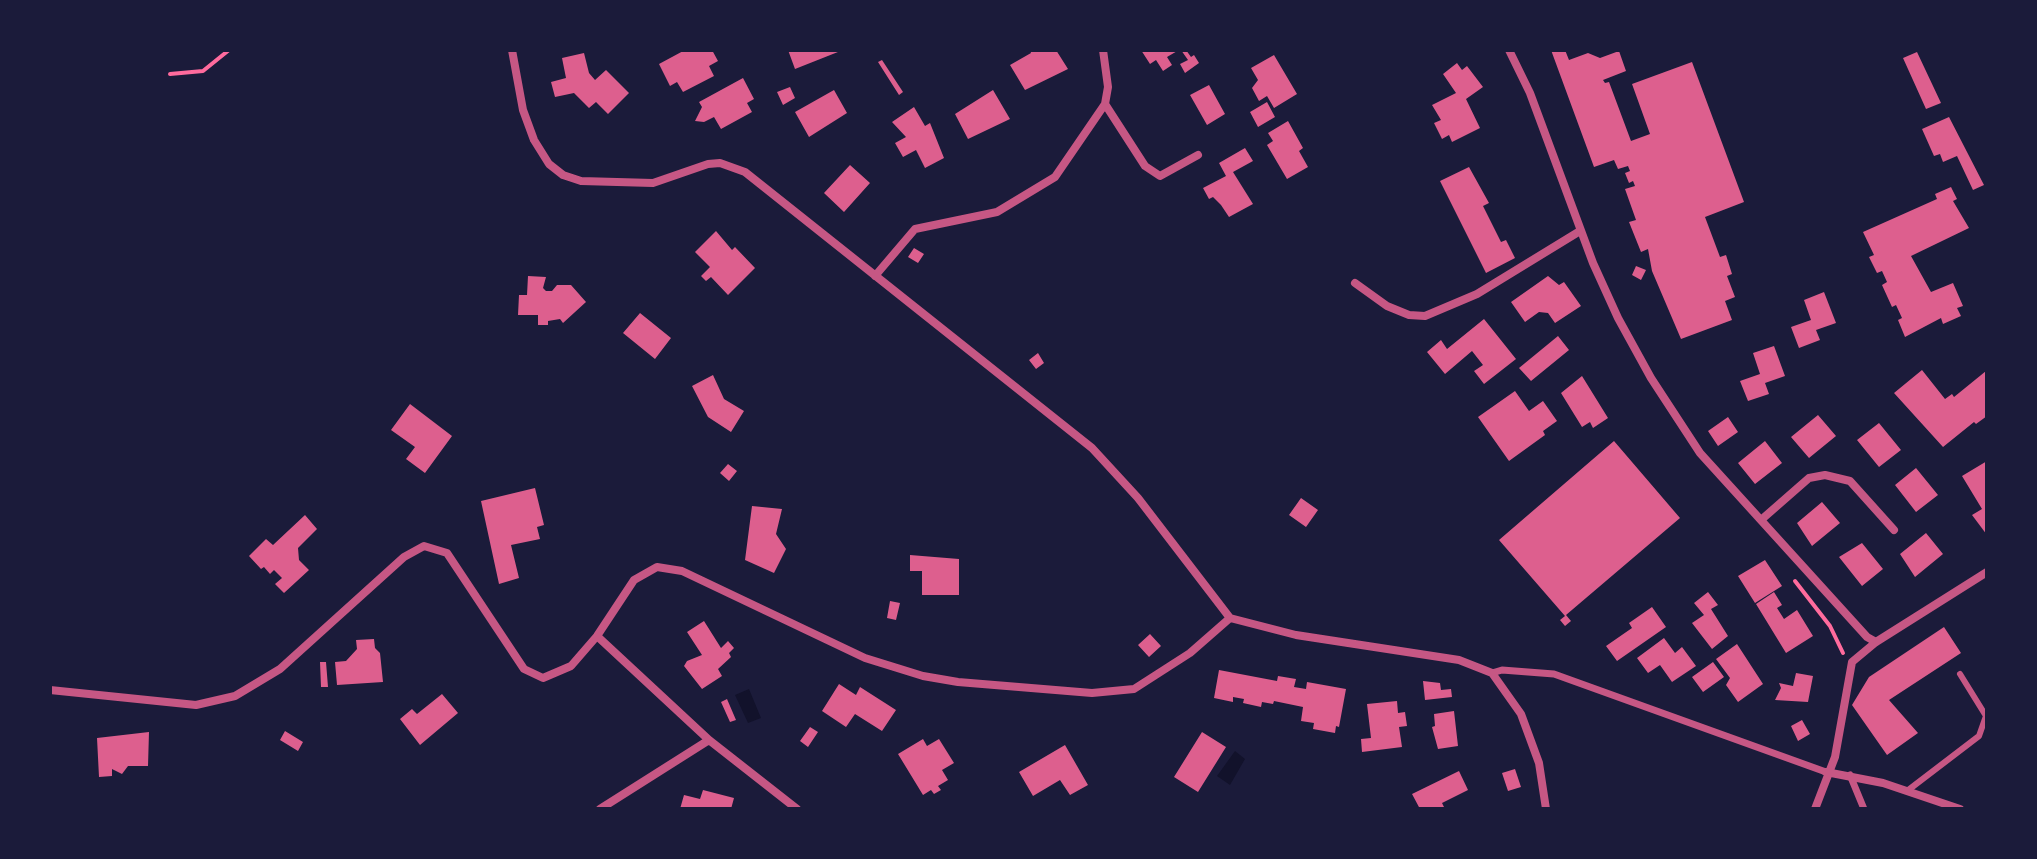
<!DOCTYPE html>
<html>
<head>
<meta charset="utf-8">
<style>
	body { margin:0 }
	#map { position:relative; width:2037px; height:859px; overflow:hidden; background:#1b1b3a; font-family:"Asap Condensed",sans-serif }
	canvas { display:block }
	.frame { position:absolute; inset:0; border:52px solid #1b1b3a; pointer-events:none }
</style>
</head>
<body>
<div id="map">
<canvas width="2037" height="859"></canvas>
<div class="frame"></div>
</div>
<script>
const context = document.querySelector('canvas').getContext('2d');
context.lineJoin = 'round';
function paint(path, color) {
  context.fillStyle = color;
  context.fill(path, 'evenodd');
}
function toPath(rows) {
  const path = new Path2D();
  for (const r of rows) {
    path.moveTo(r[0], r[1]);
    for (let i = 2; i < r.length; i += 2) path.lineTo(r[i], r[i + 1]);
  }
  return path;
}
function stroke(path, color, width, dash) {
  context.strokeStyle = color;
  context.lineWidth = width;
  context.lineCap = dash ? 'butt' : 'round';
  context.setLineDash(dash || []);
  context.stroke(path);
}
paint(toPath([
	[749,689,761,718,748,723,735,695],
	[1235,751,1245,759,1230,785,1217,776]
]), '#12122b');
paint(toPath([
	[685,50,712,50,718,61,709,66,714,76,683,92,677,82,670,86,659,64],
	[788,50,843,50,795,69],
	[1030,50,1056,50,1068,69,1025,90,1010,65,1031,53],
	[1141,50,1179,50,1167,57,1172,65,1163,71,1156,60,1150,64],
	[1181,50,1186,50,1191,57,1194,55,1199,63,1185,73,1180,64,1188,60],
	[1551,50,1565,50,1569,60,1588,53,1600,58,1619,51,1626,71,1603,80,1605,83,1609,82,1631,141,1650,134,1632,84,1692,62,1744,202,1705,217,1720,257,1726,255,1732,274,1727,276,1735,297,1725,301,1732,320,1681,339,1652,271,1648,249,1641,252,1629,222,1636,220,1625,189,1635,186,1633,181,1629,183,1625,173,1630,171,1628,166,1618,169,1614,160,1594,167],
	[1917,52,1941,103,1926,109,1903,58],
	[584,53,589,73,595,80,606,70,629,93,608,114,596,102,589,108,574,93,555,97,551,82,566,78,562,58],
	[1274,55,1297,94,1274,108,1267,96,1259,101,1252,88,1258,80,1251,68],
	[882,60,903,92,899,95,878,62],
	[1457,63,1462,70,1467,66,1483,87,1466,99,1480,128,1452,142,1449,135,1442,139,1434,123,1441,120,1432,105,1456,93,1443,74],
	[743,78,754,99,747,103,752,112,721,129,714,117,704,122,695,121,702,107,699,102],
	[1209,85,1225,114,1207,125,1190,95],
	[790,87,795,98,783,105,777,92],
	[834,90,847,113,809,137,795,112],
	[993,90,1010,119,968,139,955,114],
	[1267,102,1275,117,1258,127,1250,112],
	[914,107,925,126,930,123,944,158,925,168,916,150,903,157,895,143,906,137,892,122],
	[1949,117,1984,185,1973,190,1957,156,1943,162,1940,154,1934,156,1922,129],
	[1288,121,1303,148,1299,151,1308,167,1287,179,1267,145,1273,141,1268,133],
	[1245,148,1253,161,1233,172,1253,204,1229,217,1221,205,1213,197,1209,199,1203,188,1226,176,1219,163],
	[850,165,870,183,844,212,824,193],
	[1469,167,1489,203,1483,206,1501,242,1506,240,1515,258,1486,273,1440,181],
	[1951,187,1957,199,1953,201,1969,228,1911,256,1931,292,1953,283,1963,306,1957,308,1961,316,1943,324,1941,318,1905,337,1898,320,1902,318,1896,305,1892,307,1882,285,1887,282,1882,271,1877,273,1869,257,1874,255,1863,232,1937,199,1935,194],
	[716,231,732,250,735,247,755,268,728,295,711,277,706,281,701,276,710,267,695,252],
	[914,248,924,254,918,263,908,257],
	[1636,266,1646,270,1641,280,1632,275],
	[528,276,546,277,543,288,546,291,552,291,557,285,571,285,586,302,563,323,560,319,548,321,548,325,538,325,538,315,518,315,519,295,527,295],
	[1548,276,1559,285,1564,282,1581,306,1555,323,1548,313,1539,312,1525,322,1511,302],
	[1824,292,1836,323,1816,330,1820,340,1799,348,1791,327,1811,320,1804,300],
	[640,313,671,338,655,359,623,333],
	[1484,319,1516,359,1484,384,1474,371,1483,365,1472,351,1445,374,1427,352,1441,340,1447,349],
	[1558,336,1569,350,1531,381,1519,368],
	[1774,346,1785,376,1765,383,1769,394,1748,401,1740,381,1760,374,1753,353],
	[1038,353,1044,363,1036,369,1029,360],
	[1922,370,1945,399,1952,394,1954,397,1986,371,1987,416,1976,424,1974,422,1943,447,1894,393],
	[713,375,724,399,744,411,731,432,708,417,692,386],
	[1582,376,1608,418,1593,428,1590,422,1582,427,1561,393],
	[1515,391,1529,411,1543,401,1557,421,1543,431,1545,435,1509,461,1478,417],
	[410,404,452,436,425,473,406,459,415,447,391,430],
	[1818,415,1836,436,1809,458,1791,437],
	[1728,417,1738,432,1718,446,1708,431],
	[1879,423,1901,450,1879,467,1857,440],
	[1614,441,1680,518,1566,615,1571,621,1565,626,1560,620,1565,616,1499,540],
	[1765,441,1782,463,1755,484,1738,463],
	[1987,461,1987,535,1972,515,1982,509,1962,476],
	[728,464,737,471,729,481,720,473],
	[1916,468,1938,495,1916,512,1895,485],
	[535,488,544,525,537,527,540,539,511,545,519,578,499,584,481,501],
	[1301,498,1318,510,1306,527,1289,515],
	[1822,502,1840,523,1812,546,1797,523],
	[752,506,782,509,776,534,786,549,774,573,745,560],
	[305,515,317,529,298,548,299,560,309,570,284,593,275,584,282,578,274,570,270,574,264,567,261,569,249,556,266,539,273,545],
	[1926,533,1943,554,1915,577,1900,554],
	[1862,543,1883,569,1862,586,1839,557],
	[910,555,959,559,959,595,922,595,922,571,910,571],
	[1765,560,1782,586,1755,603,1738,576],
	[1708,592,1718,605,1711,609,1728,636,1712,649,1692,623,1704,615,1694,603],
	[1774,592,1782,605,1777,608,1784,619,1797,610,1813,636,1786,653,1756,604],
	[890,601,900,603,896,620,887,618],
	[1652,607,1666,627,1617,661,1606,646,1632,628,1629,623],
	[704,621,721,648,728,641,734,648,729,653,731,657,718,669,722,676,702,689,684,666,687,661,702,655,687,632],
	[1944,627,1961,653,1889,700,1918,733,1887,755,1852,705,1869,677],
	[1150,634,1161,646,1149,657,1138,645],
	[1664,638,1675,653,1682,647,1696,666,1672,682,1660,665,1648,673,1637,658],
	[374,639,375,648,380,653,383,682,337,685,335,662,346,661,357,649,356,640],
	[1737,644,1763,684,1738,702,1726,685,1730,678,1716,659],
	[320,662,326,662,328,687,321,687],
	[1713,662,1724,677,1703,692,1692,677],
	[1219,670,1277,681,1278,676,1296,679,1294,687,1306,689,1307,682,1346,689,1339,727,1336,726,1335,733,1313,729,1314,723,1301,721,1303,707,1274,701,1273,704,1262,702,1261,707,1243,703,1244,699,1233,697,1233,702,1214,698],
	[1796,673,1813,676,1808,702,1775,700,1781,688,1779,683,1793,686],
	[1423,681,1440,683,1441,690,1451,689,1452,697,1425,700],
	[839,684,856,695,860,687,896,710,882,731,855,714,846,727,822,711],
	[442,694,458,713,420,745,400,719,412,709,417,714],
	[727,699,736,720,730,722,721,702],
	[1397,701,1398,713,1405,712,1407,726,1399,727,1402,747,1362,752,1361,739,1371,738,1367,704],
	[1454,711,1458,746,1438,749,1432,727,1435,726,1434,714],
	[1802,720,1810,734,1798,741,1791,726],
	[810,727,818,732,808,747,800,741],
	[285,731,303,742,298,751,280,740],
	[149,732,148,766,128,766,122,774,112,769,112,776,99,777,97,738],
	[1202,732,1226,747,1198,792,1174,777],
	[923,739,927,746,939,739,954,763,942,770,948,780,938,786,941,790,934,794,931,790,923,795,898,754],
	[1065,745,1088,785,1070,795,1060,780,1033,796,1019,772],
	[1515,769,1521,787,1508,791,1502,773],
	[1459,771,1468,790,1442,803,1445,809,1420,809,1412,794],
	[703,790,734,798,731,809,680,809,684,795,700,799]
]), '#dd5f8e');
stroke(toPath([
	[170,74,203,71,229,50],
	[1795,581,1830,626,1843,653]
]), '#ff6b9d', 4);
stroke(toPath([
	[1907,791,1979,736,1986,716,1960,674]
]), '#c65784', 6);
stroke(toPath([
	[1492,673,1502,670,1554,674,1826,772],
	[1850,775,1864,809]
]), '#c65784', 7);
stroke(toPath([
	[512,50,523,110,534,140,549,164,563,175,581,181,653,183,708,164,720,163,745,172,1092,448,1138,498,1230,618,1296,635,1459,660,1492,673,1521,714,1539,763,1546,809],
	[1509,50,1530,93,1593,263,1618,318,1651,378,1700,453,1867,637,1876,642],
	[1105,104,1145,166,1160,176,1198,155],
	[875,276,915,229,997,212,1055,177,1105,104,1108,87,1103,50],
	[1355,283,1387,306,1409,315,1425,316,1477,294,1580,231],
	[1761,520,1809,478,1825,475,1850,481,1894,530],
	[597,636,709,740,600,809],
	[50,690,196,705,235,696,280,669,404,557,424,546,447,553,524,669,543,678,571,666,597,636,634,580,657,567,682,571,865,658,923,676,958,682,1092,693,1134,689,1190,653,1230,618],
	[709,740,797,809],
	[1826,772,1883,783,1960,809],
	[1815,809,1835,757,1852,662,1876,642,1987,572]
]), '#c65784', 8);
</script>
</body>
</html>
